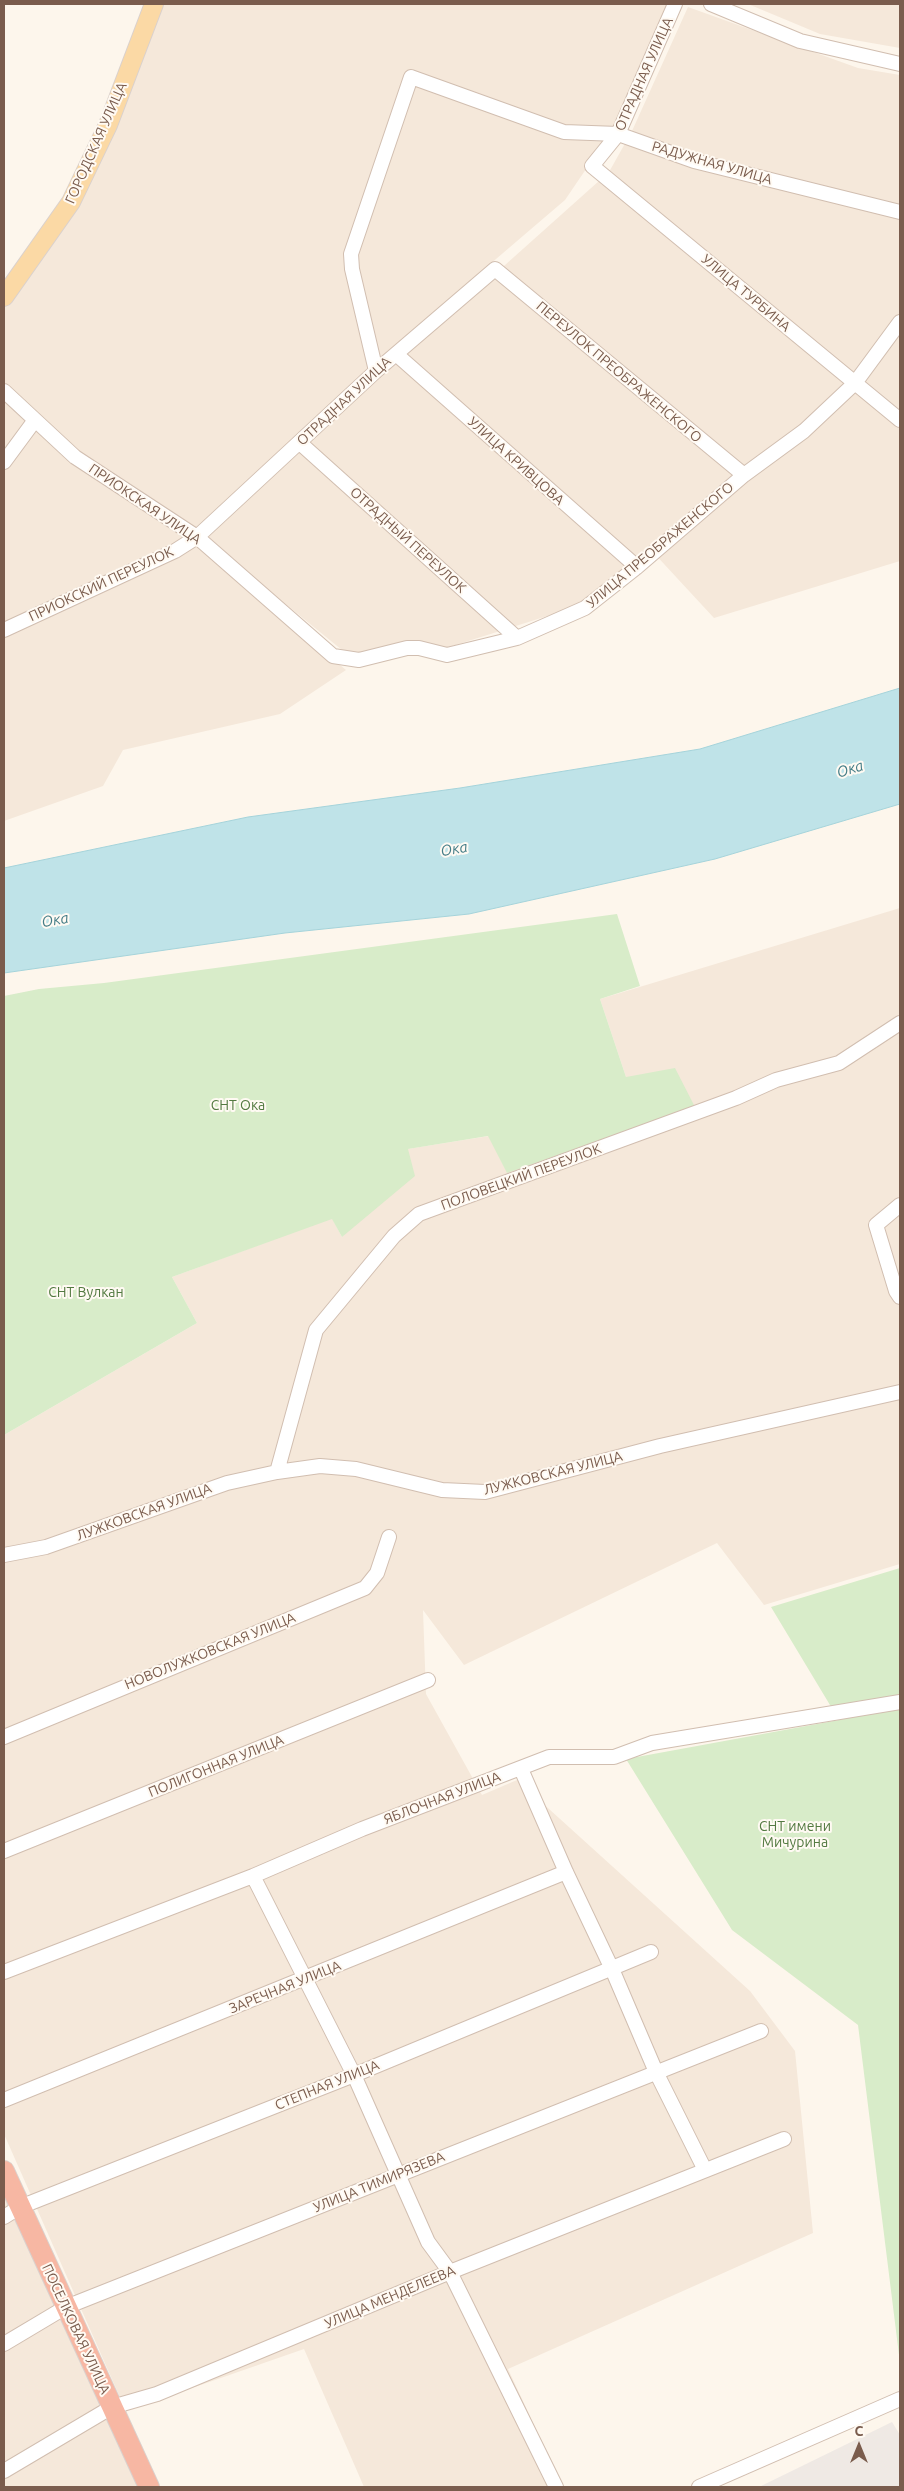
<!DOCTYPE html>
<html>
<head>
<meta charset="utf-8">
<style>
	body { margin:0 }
	#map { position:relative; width:904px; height:2491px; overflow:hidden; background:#fdf6ec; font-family:Ubuntu,sans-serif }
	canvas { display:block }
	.frame { position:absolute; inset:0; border:5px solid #7a5c4d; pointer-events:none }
	.north { position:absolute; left:834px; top:2421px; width:50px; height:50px; -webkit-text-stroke:4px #fffaf3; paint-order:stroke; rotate:0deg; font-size:14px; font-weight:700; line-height:20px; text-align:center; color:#7a5c4d }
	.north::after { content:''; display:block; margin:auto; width:18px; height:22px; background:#7a5c4d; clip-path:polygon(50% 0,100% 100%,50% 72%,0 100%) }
</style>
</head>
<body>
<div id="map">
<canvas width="904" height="2491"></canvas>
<div class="frame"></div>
<div class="north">С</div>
</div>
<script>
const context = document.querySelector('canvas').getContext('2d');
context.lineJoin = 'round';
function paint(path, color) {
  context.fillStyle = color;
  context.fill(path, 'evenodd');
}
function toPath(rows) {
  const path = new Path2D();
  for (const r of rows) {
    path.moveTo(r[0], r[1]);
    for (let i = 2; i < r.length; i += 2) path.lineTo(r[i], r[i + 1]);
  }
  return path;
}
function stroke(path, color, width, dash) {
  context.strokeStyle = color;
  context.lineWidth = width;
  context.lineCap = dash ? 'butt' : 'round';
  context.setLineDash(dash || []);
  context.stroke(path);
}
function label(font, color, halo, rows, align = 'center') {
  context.font = font + ' Ubuntu,sans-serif';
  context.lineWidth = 4;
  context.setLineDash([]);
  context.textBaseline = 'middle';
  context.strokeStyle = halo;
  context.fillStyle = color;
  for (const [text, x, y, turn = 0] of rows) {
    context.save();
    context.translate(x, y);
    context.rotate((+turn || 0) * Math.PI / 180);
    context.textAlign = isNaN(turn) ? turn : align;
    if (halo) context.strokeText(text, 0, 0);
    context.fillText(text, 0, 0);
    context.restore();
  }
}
paint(toPath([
	[161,4,668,4,616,125,565,200,482,271,196,529,79,452,4,382,4,301,79,201],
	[748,4,900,4,900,48,820,34],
	[688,7,858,68,900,75,900,561,714,618,652,551,579,606,443,649,358,663,202,536,609,172,632,131],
	[4,398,186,536,346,670,280,714,123,750,103,786,4,821],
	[900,908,900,1564,764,1605,717,1543,464,1665,423,1610,426,1694,482,1795,517,1780,750,1991,795,2051,813,2233,508,2369,563,2487,364,2487,304,2349,126,2411,4,2134,4,1435,197,1323,172,1277,332,1218,342,1237,407,1149,489,1136,507,1172,626,1077,600,999],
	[4,2180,109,2406,4,2469],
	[111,2409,146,2487,4,2487,4,2473]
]), '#f5e8da');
paint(toPath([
	[892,2422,900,2435,900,2487,759,2487]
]), '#efe9e4');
paint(toPath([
	[617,914,640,986,600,999,626,1077,675,1068,695,1107,507,1173,488,1136,408,1149,415,1176,342,1237,332,1219,172,1277,197,1323,4,1435,4,996,39,989,104,983],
	[900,1568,900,2363,858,2025,732,1930,626,1759,839,1720,771,1607]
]), '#d8ecc9');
const water = toPath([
	[900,688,900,804,715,859,469,914,285,933,4,973,4,868,248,817,460,788,700,749,900,688]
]);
paint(water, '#bfe3e8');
stroke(water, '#a5d3da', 1);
const minor = toPath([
	[675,4,618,134,592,166,900,420],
	[711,4,800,41,900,64],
	[396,354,637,567],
	[376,371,352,269,351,254,411,77,564,132,618,134,694,161,900,212],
	[4,391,75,457,197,537,333,656,359,660,407,648,419,648,447,655,517,638,585,608,637,567,744,475,804,431,855,383,900,322],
	[300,443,517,638],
	[4,462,35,420],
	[4,630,175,551,197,537,376,371,495,269,744,475],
	[900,1205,876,1225,896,1291,900,1297],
	[277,1472,316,1330,394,1236,419,1214,736,1098,776,1080,839,1063,900,1023],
	[4,1555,46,1547,227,1483,277,1472,320,1466,356,1469,442,1490,485,1492,660,1446,900,1392],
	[4,1737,365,1588,377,1573,389,1537],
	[521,1769,566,1872,612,1969,656,2072,705,2170],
	[4,1851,428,1680],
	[253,1876,354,2075,428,2242,450,2272,556,2487],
	[4,1972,253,1876,362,1829,549,1757,614,1757,652,1743,900,1702],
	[4,2100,566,1872],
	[4,2217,20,2207,354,2075,651,1952],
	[4,2344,66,2307,761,2031],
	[4,2471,112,2407,157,2394,450,2272,784,2139],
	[699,2487,900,2399]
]);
const major = toPath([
	[4,297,71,202,108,125,154,4]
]);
const highway = toPath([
	[4,2171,149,2487]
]);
stroke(minor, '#d1beb0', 16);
stroke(major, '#dad1cd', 20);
stroke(highway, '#dad1cd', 22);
stroke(minor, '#fff', 14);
stroke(major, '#fbd9a5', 18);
stroke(highway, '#f7b7a3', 20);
label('14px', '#7a5c4d', '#fffaf3', [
	["ОТРАДНАЯ УЛИЦА",644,74,-66],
	["ГОРОДСКАЯ УЛИЦА",96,143,-66],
	["РАДУЖНАЯ УЛИЦА",712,163,16],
	["УЛИЦА ТУРБИНА",746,293,40],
	["ПЕРЕУЛОК ПРЕОБРАЖЕНСКОГО",619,372,40],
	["ОТРАДНАЯ УЛИЦА",344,401,-43],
	["УЛИЦА КРИВЦОВА",516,461,42],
	["ПРИОКСКАЯ УЛИЦА",145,504,34],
	["ОТРАДНЫЙ ПЕРЕУЛОК",408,540,42],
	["УЛИЦА ПРЕОБРАЖЕНСКОГО",660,545,-40],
	["ПРИОКСКИЙ ПЕРЕУЛОК",101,584,-25],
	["ПОЛОВЕЦКИЙ ПЕРЕУЛОК",521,1177,-20],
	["ЛУЖКОВСКАЯ УЛИЦА",553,1473,-14],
	["ЛУЖКОВСКАЯ УЛИЦА",144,1512,-20],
	["НОВОЛУЖКОВСКАЯ УЛИЦА",210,1651,-22],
	["ПОЛИГОННАЯ УЛИЦА",216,1766,-22],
	["ЯБЛОЧНАЯ УЛИЦА",442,1798,-21],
	["ЗАРЕЧНАЯ УЛИЦА",285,1987,-22],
	["СТЕПНАЯ УЛИЦА",327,2085,-22],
	["УЛИЦА ТИМИРЯЗЕВА",379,2182,-22],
	["УЛИЦА МЕНДЕЛЕЕВА",390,2297,-23],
	["ПОСЕЛКОВАЯ УЛИЦА",76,2329,65]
]);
label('14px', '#537a41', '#fffaf3', [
	["СНТ Ока",238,1105],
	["СНТ Вулкан",86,1292],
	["СНТ имени",795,1826],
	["Мичурина",795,1842]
]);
label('italic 15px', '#437c86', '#fffaf3', [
	["Ока",850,769,-17],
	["Ока",454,849,-10],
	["Ока",55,920,-10]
]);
</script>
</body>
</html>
